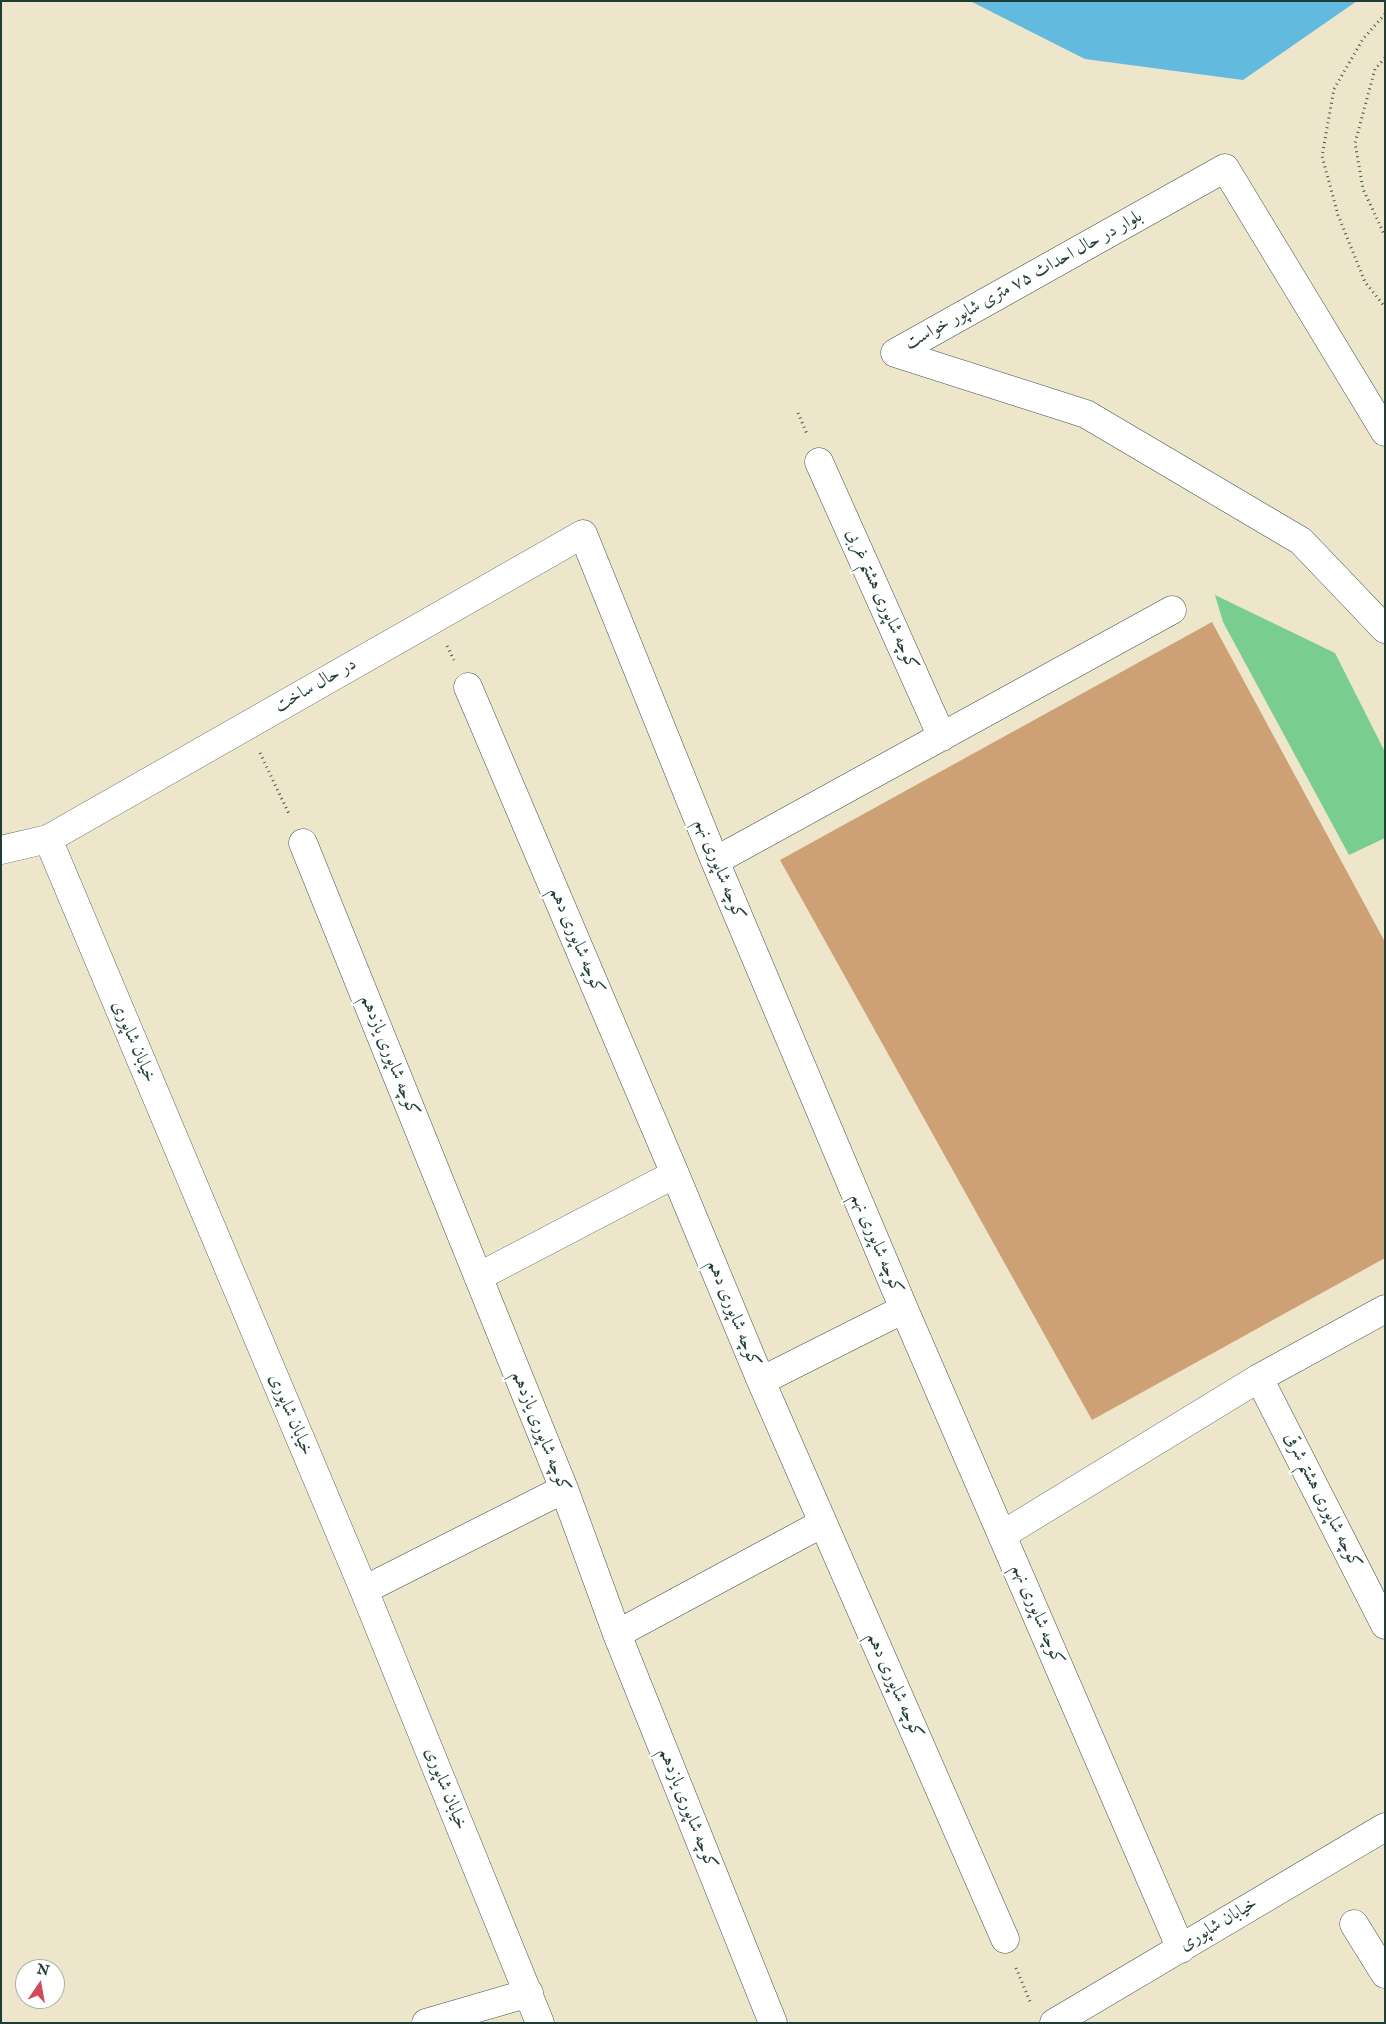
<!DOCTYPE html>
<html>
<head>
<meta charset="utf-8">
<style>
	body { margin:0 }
	#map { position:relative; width:1386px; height:2024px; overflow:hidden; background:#eee6ca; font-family:"IM FELL English",serif }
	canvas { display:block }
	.frame { position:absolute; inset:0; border:2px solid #1f3d34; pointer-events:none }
	.north { position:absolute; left:15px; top:1959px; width:50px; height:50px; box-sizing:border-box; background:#fff; border:1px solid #a5b1ae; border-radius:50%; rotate:12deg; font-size:14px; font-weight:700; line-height:20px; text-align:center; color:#1f3d34 }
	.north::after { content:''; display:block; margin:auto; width:18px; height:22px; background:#d1495b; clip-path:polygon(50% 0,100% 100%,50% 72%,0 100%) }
</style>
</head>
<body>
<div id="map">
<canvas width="1386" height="2024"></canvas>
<div class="frame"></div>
<div class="north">N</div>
</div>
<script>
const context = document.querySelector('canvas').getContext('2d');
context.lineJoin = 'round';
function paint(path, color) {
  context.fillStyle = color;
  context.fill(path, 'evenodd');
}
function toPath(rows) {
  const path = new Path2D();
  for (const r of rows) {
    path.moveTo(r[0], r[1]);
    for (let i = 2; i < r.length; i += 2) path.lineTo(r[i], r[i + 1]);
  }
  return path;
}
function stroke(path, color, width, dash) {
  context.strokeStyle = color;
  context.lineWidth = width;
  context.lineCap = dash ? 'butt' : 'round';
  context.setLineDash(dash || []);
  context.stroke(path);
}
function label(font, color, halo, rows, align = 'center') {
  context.font = font + ' "IM FELL English",Amiri,serif';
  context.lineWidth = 4.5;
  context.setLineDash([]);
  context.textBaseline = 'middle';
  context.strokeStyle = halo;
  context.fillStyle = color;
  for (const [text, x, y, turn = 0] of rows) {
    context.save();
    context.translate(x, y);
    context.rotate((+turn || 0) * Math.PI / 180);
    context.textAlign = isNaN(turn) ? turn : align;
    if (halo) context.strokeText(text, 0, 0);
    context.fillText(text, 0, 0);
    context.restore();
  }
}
paint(toPath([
	[1215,595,1335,653,1385,752,1385,838,1349,855,1223,622]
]), '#79cd8f');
paint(toPath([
	[970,1,1357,1,1243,80,1085,59]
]), '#62badf');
paint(toPath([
	[1212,622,1385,942,1385,1258,1092,1420,780,860]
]), '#cda075');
const minor = toPath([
	[1385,432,1225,168,895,353,1086,414,1301,541,1385,629],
	[819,462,942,737],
	[468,687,675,1174,761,1381,1005,1939],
	[48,839,364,1590,540,2023],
	[303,843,564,1489,617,1634,773,2023],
	[1,850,48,839,583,534,715,861,904,1309,1181,1949],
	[715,861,1172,610],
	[478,1277,675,1174],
	[1259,1378,1385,1625],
	[761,1381,904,1309],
	[1002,1535,1259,1378,1385,1309],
	[364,1590,564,1489],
	[617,1634,823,1523],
	[1354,1924,1385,1974],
	[426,2023,529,1993],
	[1054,2023,1385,1827]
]);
stroke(minor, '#3e564a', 29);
stroke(toPath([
	[1385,14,1363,39,1334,89,1322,156,1338,215,1365,282,1385,307],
	[1385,58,1375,69,1355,143,1363,189,1385,236],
	[798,413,807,434],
	[447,646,454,660],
	[260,753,290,816],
	[1016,1968,1031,2004]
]), '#3e564a', 3, [1, 4]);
stroke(minor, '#fff', 28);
label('18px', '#1f3d34', '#fff', [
	["بلوار در حال احداث ۷۵ متری شاپور خواست",1024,281,-29],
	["کوچه شاپوری هشتم غربی",881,600,66],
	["در حال ساخت",316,686,-30],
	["کوچه شاپوری نهم",719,870,68],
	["کوچه شاپوری دهم",576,941,67],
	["خیابان شاپوری",133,1042,67],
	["کوچه شاپوری یازدهم",389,1056,68],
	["کوچه شاپوری نهم",876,1244,67],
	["کوچه شاپوری دهم",733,1314,68],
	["خیابان شاپوری",290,1415,67],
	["کوچه شاپوری یازدهم",540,1432,68],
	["کوچه شاپوری هشتم شرقی",1322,1501,63],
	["کوچه شاپوری نهم",1037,1615,67],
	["کوچه شاپوری دهم",894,1686,66],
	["خیابان شاپوری",445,1789,68],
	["کوچه شاپوری یازدهم",687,1809,68],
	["خیابان شاپوری",1219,1925,-31]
]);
</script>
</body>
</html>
